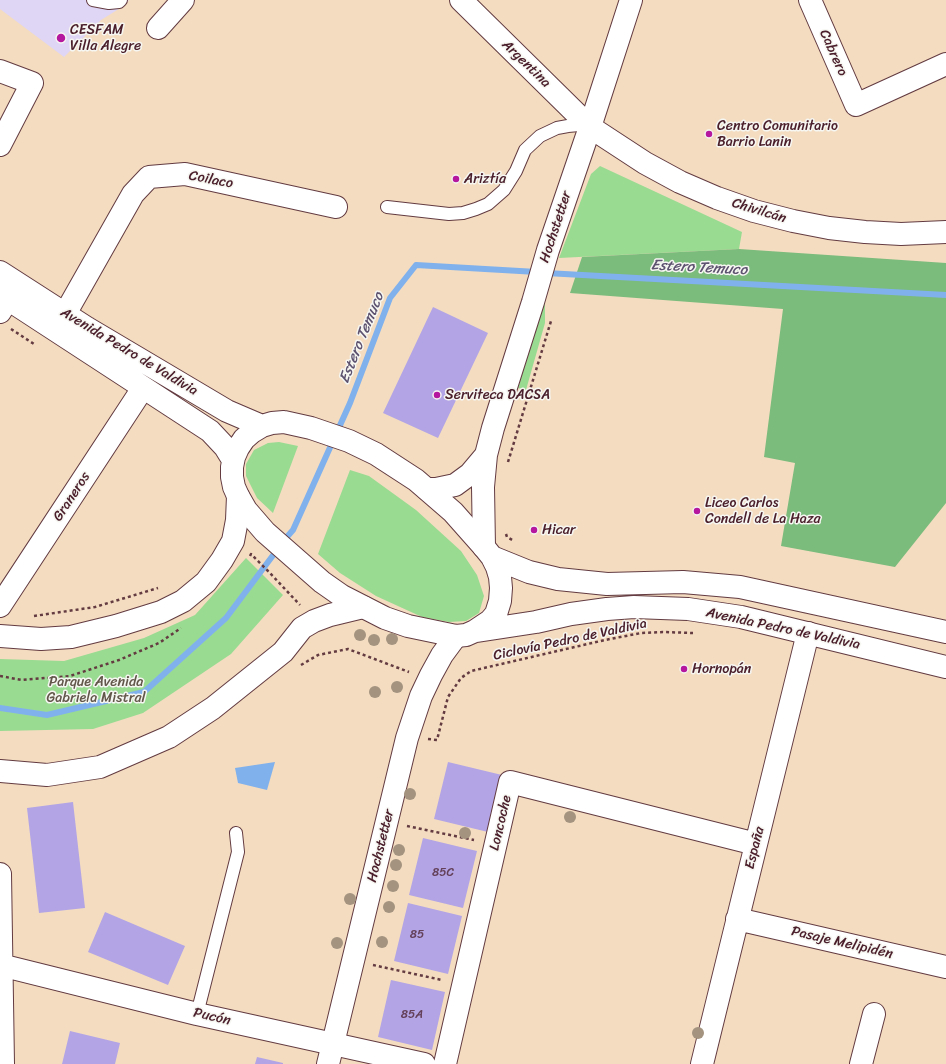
<!DOCTYPE html>
<html>
<head>
<meta charset="utf-8">
<style>
	body { margin:0 }
	canvas { display:block; background:#f3dcc0 }
</style>
</head>
<body>
<canvas width="946" height="1064"></canvas>
<script>
const context = document.querySelector('canvas').getContext('2d');
context.lineJoin = 'round';
function paint(path, color) {
  context.fillStyle = color;
  context.fill(path, 'evenodd');
}
function toPath(rows) {
  const path = new Path2D();
  for (const r of rows) {
    path.moveTo(r[0], r[1]);
    for (let i = 2; i < r.length; i += 2) path.lineTo(r[i], r[i + 1]);
  }
  return path;
}
function stroke(path, color, width, dash) {
  context.strokeStyle = color;
  context.lineWidth = width;
  context.lineCap = dash ? 'butt' : 'round';
  context.setLineDash(dash || []);
  context.stroke(path);
}
function label(font, color, halo, rows, align = 'center') {
  context.font = font + ' Sriracha,sans-serif';
  context.lineWidth = 3;
  context.setLineDash([]);
  context.textBaseline = 'middle';
  context.strokeStyle = halo;
  context.fillStyle = color;
  for (const [text, x, y, turn = 0] of rows) {
    context.save();
    context.translate(x, y);
    context.rotate((+turn || 0) * Math.PI / 180);
    context.textAlign = isNaN(turn) ? turn : align;
    if (halo) context.strokeText(text, 0, 0);
    context.fillText(text, 0, 0);
    context.restore();
  }
}
paint(toPath([
	[0,0,129,0,122,7,101,20,64,57,0,9]
]), '#dfd5f5');
paint(toPath([
	[600,166,742,232,739,249,559,258,591,174],
	[545,300,545,323,526,390,518,388],
	[279,442,298,446,273,513,257,498,246,476,246,464,254,450,268,443],
	[350,470,369,476,416,510,461,551,477,575,484,596,479,613,466,621,449,622,422,617,376,596,340,573,318,554],
	[246,558,283,595,231,654,143,713,93,729,0,731,0,659,64,661,144,638,195,615]
]), '#9adb92');
paint(toPath([
	[739,249,946,263,946,503,895,567,781,546,795,463,764,457,783,309,570,293,582,257]
]), '#7bbb7c');
paint(toPath([
	[275,762,267,790,238,783,235,768]
]), '#81b1ec');
stroke(toPath([
	[546,273,946,295],
	[0,708,47,715,144,692,226,618,286,538,293,530,350,403,390,298,416,265,537,272]
]), '#81b1ec', 6);
paint(toPath([
	[433,307,488,333,438,438,383,413],
	[448,762,502,775,488,832,434,819],
	[73,802,85,908,39,913,27,808],
	[423,838,477,851,463,908,409,895],
	[408,903,462,916,448,974,394,961],
	[105,912,185,946,168,985,88,952],
	[391,980,445,992,432,1050,378,1037],
	[70,1031,120,1043,115,1064,62,1064],
	[257,1057,283,1063,283,1064,255,1064]
]), '#b3a5e5');
const lane = toPath([
	[93,0,109,3,119,2,121,0],
	[387,207,449,214,463,213,476,209,488,204,504,190,516,171,525,150,540,136,557,128,568,126,579,125,589,127],
	[197,1014,238,852,236,833]
]);
const street = toPath([
	[461,0,590,127],
	[810,0,856,105,946,64],
	[158,28,183,0],
	[0,71,32,83,0,145],
	[0,312,8,299],
	[65,314,133,194,149,177,185,174,336,207],
	[0,606,143,388],
	[0,874,3,1064],
	[737,919,946,967],
	[0,965,197,1014,424,1064],
	[445,1064,510,782,756,844],
	[702,1064,808,633],
	[861,1064,874,1014]
]);
const secondary = toPath([
	[590,127,645,163,680,182,717,198,754,211,793,221,829,228,865,232,901,234,946,232],
	[427,489,436,489,455,485,470,474,486,455],
	[484,547,483,487,486,455,493,428,533,302,548,250,590,127,631,0],
	[0,636,41,639,71,637,116,626,161,612,183,601,206,582,222,560,233,541,237,520,238,496],
	[0,771,47,775,100,767,169,737,213,708,283,652,302,628,314,621,330,615,363,607],
	[328,1064,407,738,421,696,431,675,442,655,456,636]
]);
const primary = toPath([
	[0,272,87,328,227,411,262,426],
	[0,294,210,431,225,447,233,460],
	[284,422,311,428,349,441,376,454,416,480,453,512,484,547,492,557,497,567,500,577,501,588,500,601,496,614,490,621,475,631,466,635,456,636,408,626,385,618,342,596,322,582,265,532,246,510,238,496,234,487,232,477,232,467,234,457,238,448,244,439,252,432,262,426,272,423,284,422],
	[492,557,529,572,558,579,607,584,683,582,740,587,946,632],
	[477,631,536,622,571,614,607,609,634,607,688,609,741,617,946,667]
]);
stroke(lane, '#633b41', 14);
stroke(street, '#633b41', 24);
stroke(secondary, '#633b41', 24);
stroke(primary, '#633b41', 24);
stroke(toPath([
	[11,329,34,344],
	[508,462,551,321],
	[506,534,507,537,514,541],
	[250,556,251,554,268,571,300,605],
	[34,616,95,607,158,588],
	[301,665,318,655,348,649,409,672],
	[0,676,22,680,70,676,119,660,159,643,181,628],
	[428,739,437,740,448,697,461,678,471,671,605,640,641,633,663,632,693,633],
	[407,826,474,840],
	[373,965,442,980]
]), '#633b41', 2.5, [3, 3]);
stroke(lane, '#fff', 12);
stroke(street, '#fff', 22);
stroke(secondary, '#fff', 22);
stroke(primary, '#fff', 22);
context.fillStyle = '#a3937f';
for (const [x, y] of [
	[360,635],
	[392,639],
	[374,640],
	[397,687],
	[375,692],
	[410,794],
	[570,817],
	[465,833],
	[399,850],
	[396,865],
	[393,886],
	[350,899],
	[389,907],
	[382,942],
	[337,943],
	[698,1033]
]) {
  context.beginPath();
  context.arc(x, y, 6, 0, 2 * Math.PI);
  context.fill();
}
for (const [x, y, r, color] of [
	[61,38,5,"#b5179e"],
	[709,134,4,"#b5179e"],
	[456,179,4,"#b5179e"],
	[437,395,4,"#b5179e"],
	[697,511,4,"#b5179e"],
	[534,530,4,"#b5179e"],
	[684,669,4,"#b5179e"]
]) {
  const dot = new Path2D();
  dot.arc(x, y, r, 0, 2 * Math.PI);
  context.fillStyle = color;
  context.fill(dot);
  stroke(dot, '#f6f6f2', 1.5);
}
label('12px', '#64405a', null, [
	["85C",443,873],
	["85",417,935],
	["85A",412,1015]
]);
label('14px', '#4a1f2b', '#f6f6f2', [
	["CESFAM",70,30],
	["Villa Alegre",70,46],
	["Centro Comunitario",717,126],
	["Barrio Lanin",717,142],
	["Ariztía",464,179],
	["Serviteca DACSA",445,395],
	["Liceo Carlos",705,503],
	["Condell de La Haza",705,519],
	["Hicar",542,530],
	["Hornopán",692,669]
], 'left');
label('14px', '#4a1f2b', '#f6f6f2', [
	["Cabrero",833,53,66],
	["Argentina",526,64,44],
	["Coilaco",211,180,11],
	["Chivilcán",759,211,17],
	["Hochstetter",556,227,-72],
	["Avenida Pedro de Valdivia",129,352,31],
	["Graneros",72,497,-57],
	["Avenida Pedro de Valdivia",783,629,12],
	["Ciclovía Pedro de Valdivia",570,640,-12],
	["Loncoche",501,823,-77],
	["Hochstetter",381,846,-76],
	["España",755,848,-76],
	["Pasaje Melipidén",842,943,13],
	["Pucón",212,1017,13]
]);
label('14px', '#62574a', '#f6f6f2', [
	["Parque Avenida",96,682],
	["Gabriela Mistral",96,698]
]);
label('italic 15px', '#5d526f', '#f6f6f2', [
	["Estero Temuco",699,268,3],
	["Estero Temuco",362,338,-68]
]);
</script>
</body>
</html>
